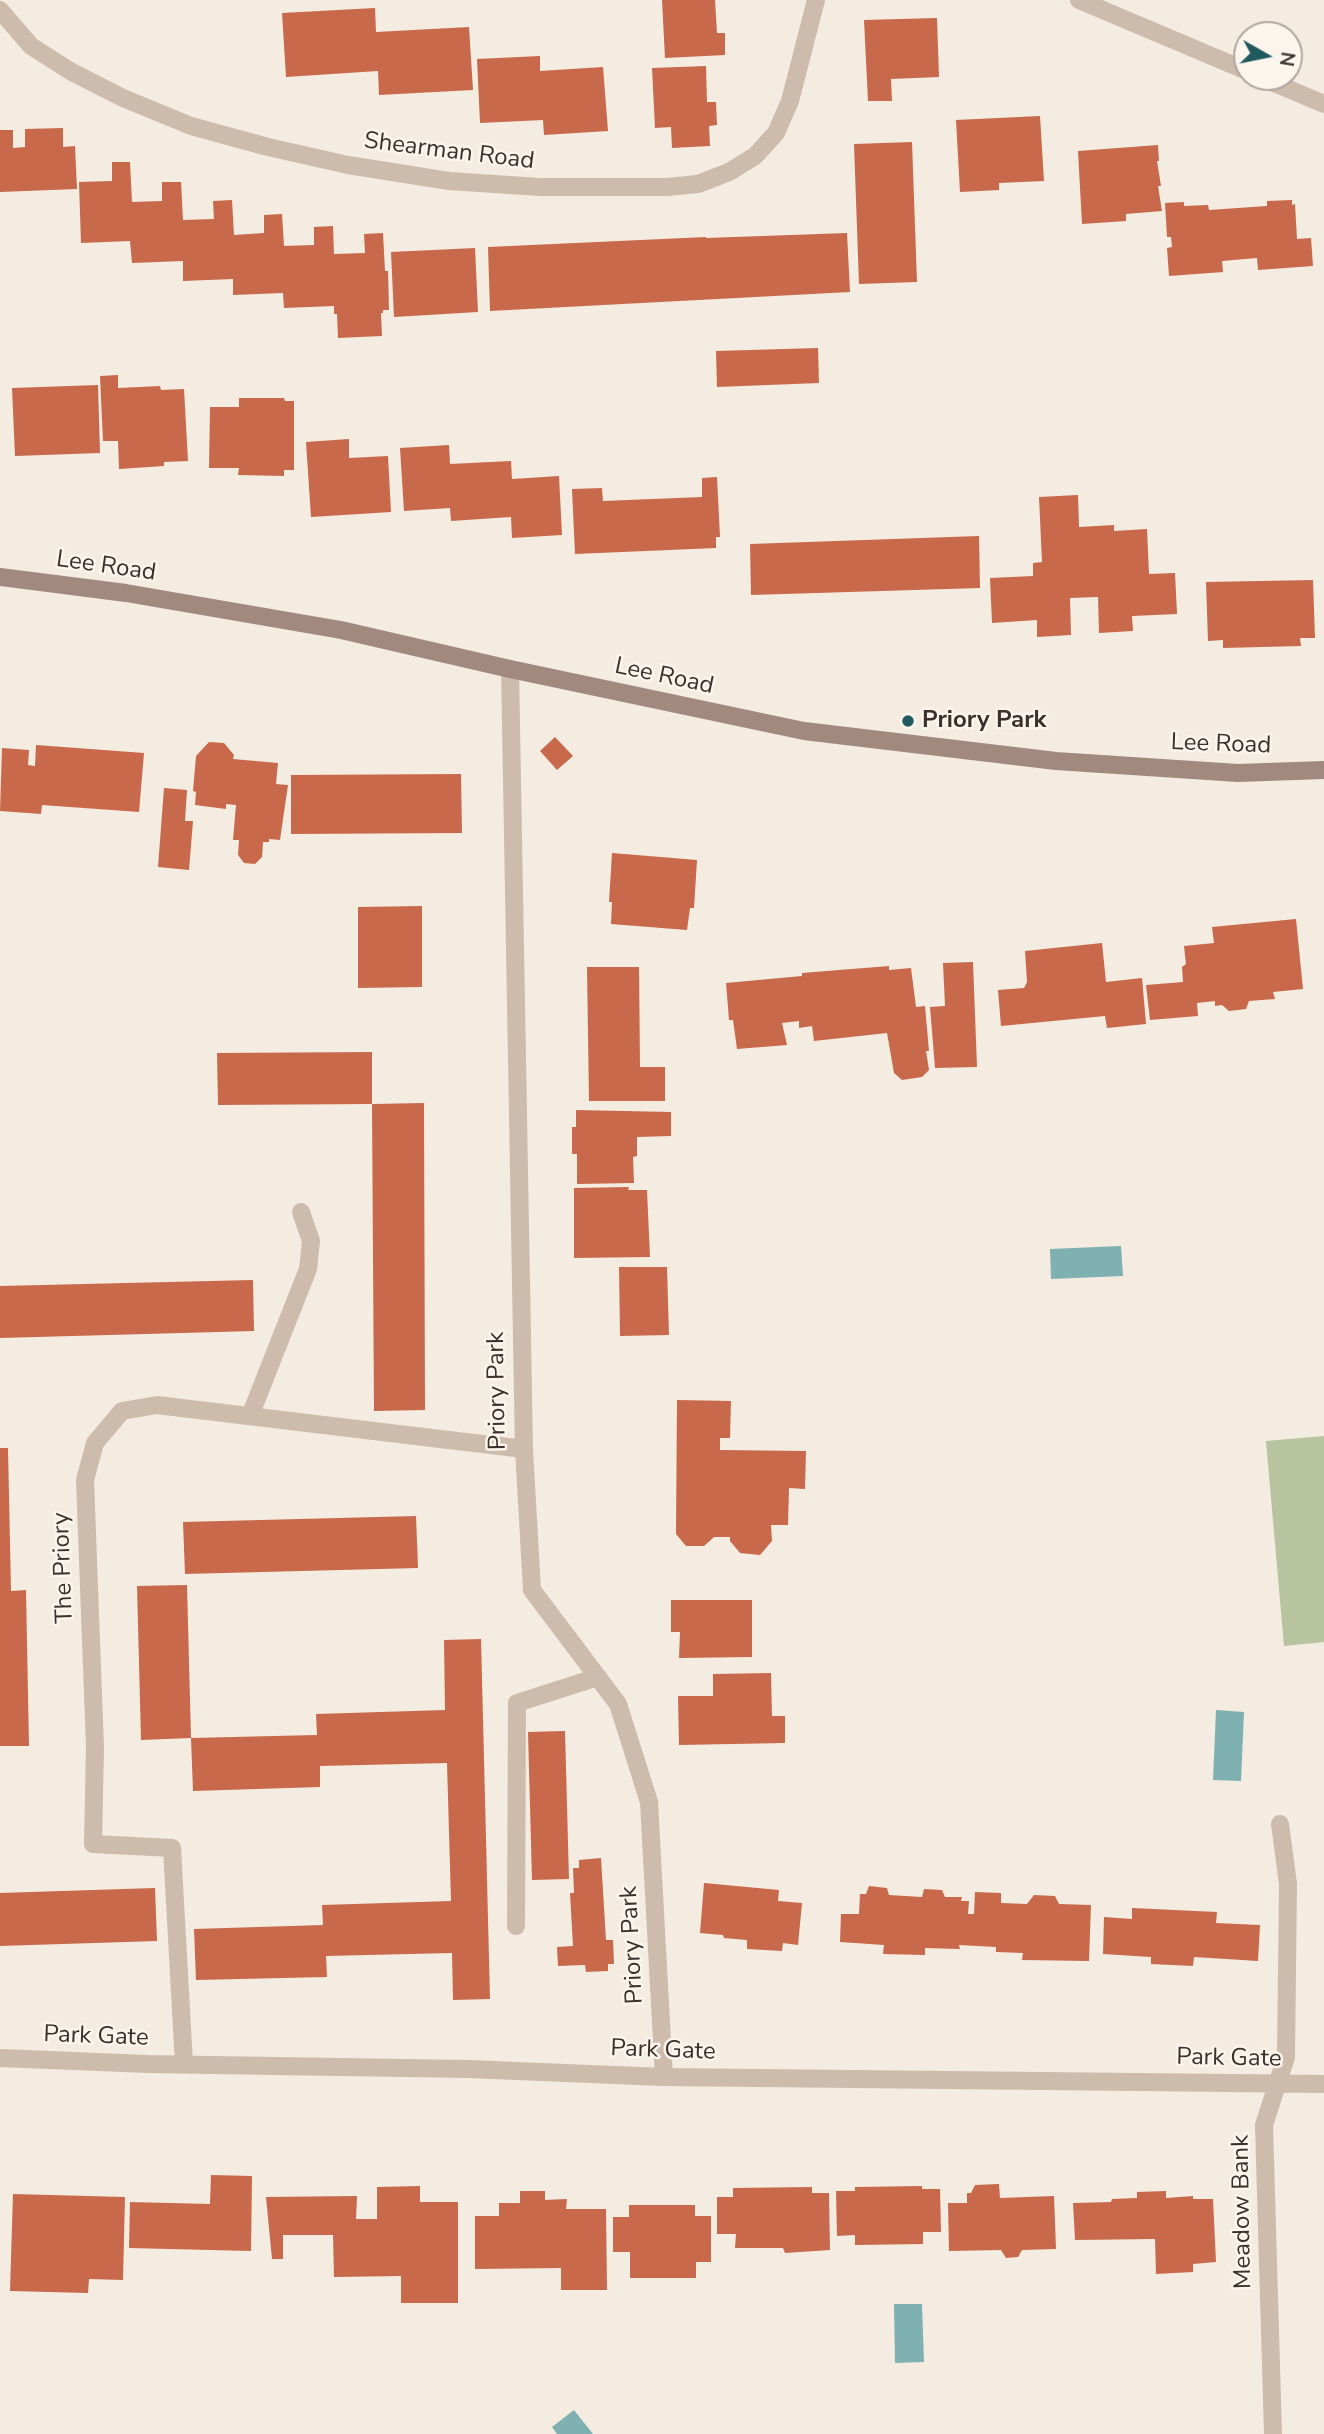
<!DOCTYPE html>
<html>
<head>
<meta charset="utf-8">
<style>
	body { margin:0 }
	#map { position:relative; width:1324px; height:2434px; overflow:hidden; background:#f4ebe1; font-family:"Nunito Sans",sans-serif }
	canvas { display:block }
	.north { position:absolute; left:1233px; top:21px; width:70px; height:70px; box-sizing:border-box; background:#fbf5ee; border:2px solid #aea6a0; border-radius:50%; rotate:99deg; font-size:19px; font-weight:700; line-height:28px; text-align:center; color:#3b302b }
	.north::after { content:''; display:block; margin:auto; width:24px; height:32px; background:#1f5a5e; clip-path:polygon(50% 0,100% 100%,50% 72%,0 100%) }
</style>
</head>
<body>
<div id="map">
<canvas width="1324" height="2434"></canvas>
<div class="north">N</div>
</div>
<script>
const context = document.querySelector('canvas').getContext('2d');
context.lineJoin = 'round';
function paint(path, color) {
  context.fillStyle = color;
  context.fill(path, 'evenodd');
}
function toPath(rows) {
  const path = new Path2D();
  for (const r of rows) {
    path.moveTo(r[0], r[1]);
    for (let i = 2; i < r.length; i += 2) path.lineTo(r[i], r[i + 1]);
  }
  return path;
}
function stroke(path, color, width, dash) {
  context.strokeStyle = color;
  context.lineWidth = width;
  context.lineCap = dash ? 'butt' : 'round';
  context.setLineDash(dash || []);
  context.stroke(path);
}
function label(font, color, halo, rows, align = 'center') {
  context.font = font + ' "Nunito Sans",sans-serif';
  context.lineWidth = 5;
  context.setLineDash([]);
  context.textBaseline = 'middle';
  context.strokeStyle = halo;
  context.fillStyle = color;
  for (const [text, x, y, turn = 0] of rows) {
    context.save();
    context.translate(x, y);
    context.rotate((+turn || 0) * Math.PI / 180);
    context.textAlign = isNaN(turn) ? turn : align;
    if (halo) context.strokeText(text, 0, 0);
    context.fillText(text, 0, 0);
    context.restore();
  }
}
paint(toPath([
	[1324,1436,1324,1642,1284,1646,1266,1441]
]), '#b8c4a0');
paint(toPath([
	[1121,1246,1123,1276,1051,1279,1050,1249],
	[1216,1710,1244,1712,1241,1781,1213,1780],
	[894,2304,922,2304,924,2362,895,2363],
	[574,2410,593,2434,557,2434,552,2427]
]), '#7fb0b2');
paint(toPath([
	[662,0,715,0,717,33,725,33,725,55,665,58],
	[375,8,376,32,469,27,473,90,379,95,378,71,286,77,282,13],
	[937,18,939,77,891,79,892,101,868,101,864,20],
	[540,56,540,71,603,67,608,131,544,135,543,120,480,123,477,59],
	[706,66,707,102,716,102,717,125,709,126,710,146,672,148,671,127,655,128,652,68],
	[1040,116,1044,181,999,183,999,190,960,192,956,120],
	[63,128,63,147,75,146,77,189,0,192,0,130,13,130,13,148,25,147,25,129],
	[912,142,917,282,859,284,854,144],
	[1158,145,1159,161,1157,161,1161,186,1158,186,1162,211,1126,214,1126,221,1082,224,1078,151],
	[112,162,130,162,132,202,162,201,162,182,181,182,183,220,214,219,213,201,232,200,234,235,264,233,264,215,282,214,284,246,314,245,314,227,333,226,334,254,365,253,364,234,383,233,385,271,388,271,389,310,383,310,383,313,381,313,382,336,338,338,337,314,334,314,334,306,284,308,283,293,233,295,233,279,183,281,183,261,132,263,130,241,81,243,79,182,112,181],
	[1292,200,1292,205,1295,204,1297,239,1311,238,1313,266,1258,270,1257,258,1222,261,1223,272,1169,276,1167,248,1172,247,1171,237,1167,237,1165,203,1184,202,1184,206,1208,205,1209,210,1267,206,1267,201],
	[847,233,850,292,490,311,488,247,706,237,706,238],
	[475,248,478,312,394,317,391,252],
	[818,348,819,383,717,387,716,351],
	[118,375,118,388,160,386,161,390,184,389,188,461,164,462,164,466,119,469,118,441,103,441,100,376],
	[98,385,100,453,15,456,12,388],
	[239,398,284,398,285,401,294,401,294,470,284,470,284,476,238,475,239,468,209,468,210,407,239,407],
	[349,439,349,458,388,456,391,512,311,517,306,442],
	[449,445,450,464,511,461,512,479,559,476,562,535,512,538,511,517,451,521,450,508,404,511,400,448],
	[717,477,720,537,716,537,716,548,575,554,572,489,602,488,603,501,702,497,702,478],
	[1078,495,1079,527,1114,525,1114,531,1147,529,1149,574,1175,573,1177,614,1132,616,1133,631,1099,633,1098,597,1070,598,1071,635,1037,637,1037,620,992,623,990,578,1033,576,1033,563,1042,562,1039,497],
	[979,536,980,588,751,595,750,544],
	[1313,580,1315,638,1300,638,1301,646,1223,648,1223,640,1208,641,1206,582],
	[555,737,573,756,557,770,540,751],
	[209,742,224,743,234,755,233,759,278,763,276,784,288,785,280,840,269,839,269,842,263,842,262,857,255,864,244,863,238,855,239,840,233,840,236,805,226,804,226,809,195,805,196,792,193,791,196,756],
	[36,745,144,753,139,812,42,805,41,814,0,811,2,748,29,750,28,765,35,766],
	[461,774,462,833,291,834,291,775],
	[164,788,187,790,185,821,193,821,189,870,158,867],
	[612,853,697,860,694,908,690,908,687,930,611,924,612,902,609,902],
	[422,906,422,987,358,988,358,907],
	[1296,919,1303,989,1273,992,1275,999,1249,1001,1246,1009,1229,1011,1222,1005,1215,1006,1215,1001,1197,1003,1198,1016,1150,1020,1146,985,1183,982,1182,967,1186,964,1184,946,1214,943,1212,927],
	[1102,943,1106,982,1142,978,1146,1024,1107,1028,1105,1016,1001,1026,998,990,1024,988,1027,982,1025,951],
	[973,962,977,1067,935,1068,930,1007,945,1006,943,963],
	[889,966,889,970,911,968,916,1007,925,1006,929,1051,926,1051,929,1070,922,1077,902,1080,894,1073,887,1033,814,1041,812,1026,799,1028,799,1021,782,1023,787,1045,737,1049,733,1020,729,1020,726,983,802,976,802,973],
	[587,967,639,967,640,1067,665,1067,665,1101,589,1101],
	[372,1052,372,1104,424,1103,425,1410,374,1411,372,1104,218,1105,217,1053],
	[576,1110,671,1112,671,1136,637,1137,637,1156,633,1157,634,1183,577,1184,577,1154,572,1154,572,1127,576,1127],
	[629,1187,628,1190,647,1190,650,1257,574,1258,574,1188],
	[619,1267,667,1267,669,1335,620,1336],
	[253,1280,254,1331,0,1338,0,1286],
	[677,1400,731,1401,730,1438,720,1438,720,1450,806,1451,805,1489,789,1488,788,1525,771,1525,772,1541,760,1555,740,1553,730,1541,730,1537,714,1537,704,1546,686,1546,676,1534],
	[0,1448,8,1448,11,1591,26,1590,29,1746,0,1746],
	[416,1516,418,1568,185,1574,183,1522],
	[187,1585,191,1738,141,1740,137,1586],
	[671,1600,752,1600,752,1657,679,1658,680,1632,671,1632],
	[481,1639,490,1999,453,2000,452,1953,326,1956,327,1977,196,1980,194,1929,323,1925,322,1905,451,1901,447,1763,320,1766,320,1787,193,1791,191,1738,317,1735,316,1714,445,1710,444,1640],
	[771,1673,772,1716,785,1716,785,1743,679,1745,678,1696,713,1696,713,1674],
	[565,1731,569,1879,532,1880,528,1732],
	[601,1858,606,1940,613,1940,614,1964,608,1964,608,1971,586,1972,585,1965,558,1966,557,1947,573,1946,570,1893,574,1893,573,1868,579,1868,579,1860],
	[704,1883,779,1890,778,1901,802,1903,798,1945,783,1943,782,1951,747,1949,747,1940,724,1938,723,1935,700,1933],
	[869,1886,887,1888,889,1895,922,1897,924,1889,942,1890,945,1897,962,1897,961,1901,969,1901,968,1914,974,1914,975,1892,1001,1893,1001,1903,1027,1904,1034,1895,1055,1896,1059,1904,1091,1905,1089,1961,1022,1960,1023,1953,996,1952,996,1947,959,1945,960,1949,925,1948,925,1955,883,1954,884,1945,840,1942,841,1914,859,1914,860,1894,866,1894],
	[155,1888,157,1941,0,1946,0,1893],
	[1132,1908,1217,1912,1216,1923,1260,1925,1258,1961,1194,1957,1193,1966,1151,1964,1151,1957,1103,1954,1104,1917,1132,1919],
	[211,2175,252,2176,251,2251,129,2248,130,2202,210,2204],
	[999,2184,1000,2198,1054,2196,1056,2249,1022,2250,1018,2257,1006,2258,1001,2250,949,2251,948,2203,967,2203,967,2193,971,2193,975,2185],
	[420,2186,420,2202,458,2202,458,2303,401,2303,401,2276,334,2277,333,2235,283,2235,283,2259,272,2259,266,2197,357,2196,356,2219,377,2219,377,2187],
	[922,2186,922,2189,940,2189,941,2232,923,2232,923,2244,855,2245,855,2235,837,2236,836,2191,855,2191,855,2187],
	[812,2187,812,2193,829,2193,830,2250,785,2253,783,2248,735,2248,736,2234,717,2234,717,2197,733,2197,733,2188],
	[520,2191,545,2191,545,2200,567,2199,566,2209,606,2209,607,2290,561,2290,561,2268,475,2269,475,2216,499,2216,499,2203,520,2203],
	[1166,2191,1166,2198,1193,2196,1193,2199,1213,2199,1216,2262,1193,2264,1193,2272,1156,2274,1155,2239,1075,2240,1073,2203,1111,2202,1112,2199,1137,2198,1137,2192],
	[13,2194,125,2197,123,2280,89,2279,88,2293,10,2291],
	[629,2205,695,2205,695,2216,711,2216,711,2262,696,2262,696,2278,630,2278,630,2252,613,2252,613,2217,629,2217]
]), '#c8694b');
stroke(toPath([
	[250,1416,308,1269,311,1241,301,1212],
	[516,1926,517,1703,598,1677]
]), '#cdbbac', 18);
stroke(toPath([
	[1079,0,1247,71],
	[0,10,31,46,70,71,123,98,191,126,268,147,348,165,449,181,540,187,667,187,698,184,729,172,755,156,776,133,790,101,816,0],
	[1260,77,1324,104],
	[510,669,524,1449,532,1590,618,1704,649,1802,664,2077],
	[0,2058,147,2064,468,2069,664,2077,1324,2084],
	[184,2064,172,1848,93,1844,95,1747,85,1480,95,1443,122,1411,157,1405,524,1449],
	[1273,2434,1264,2125,1286,2057,1288,1884,1280,1824]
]), '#cdbbac', 18);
stroke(toPath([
	[0,577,126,593,341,630,510,669,804,731,1056,761,1238,773,1324,770]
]), '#a18a7d', 18);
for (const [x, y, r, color] of [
	[908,721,7,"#1f5a5e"]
]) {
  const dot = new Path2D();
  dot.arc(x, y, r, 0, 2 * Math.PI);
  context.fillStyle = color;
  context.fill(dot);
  stroke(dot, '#fbf5ee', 2.5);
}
label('24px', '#3b302b', '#fbf5ee', [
	["Shearman Road",449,152,7],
	["Lee Road",106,567,8],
	["Lee Road",664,677,12],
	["Lee Road",1221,745,2],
	["Priory Park",498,1391,-91],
	["The Priory",64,1568,-92],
	["Priory Park",633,1945,-93],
	["Park Gate",96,2037,2],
	["Park Gate",663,2051,2],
	["Park Gate",1229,2059,1],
	["Meadow Bank",1243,2212,-91]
]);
label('bold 24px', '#3b302b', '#fbf5ee', [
	["Priory Park",922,721]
], 'left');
</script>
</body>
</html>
